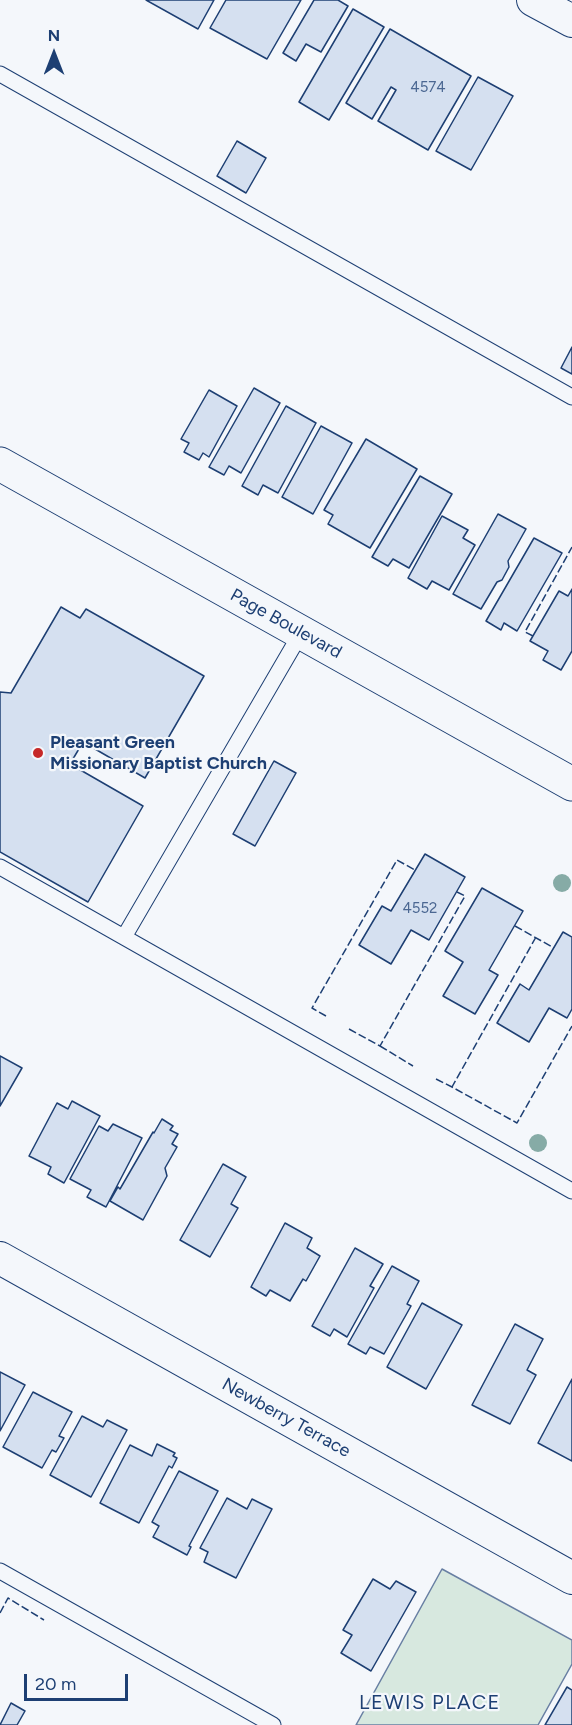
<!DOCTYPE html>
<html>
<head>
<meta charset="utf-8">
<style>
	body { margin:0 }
	#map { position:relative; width:572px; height:1725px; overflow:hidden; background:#f4f7fb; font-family:Figtree,sans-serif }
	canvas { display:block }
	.north { position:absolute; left:24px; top:24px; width:60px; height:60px; -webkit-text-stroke:4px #f4f7fb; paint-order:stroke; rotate:0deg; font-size:16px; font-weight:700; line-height:24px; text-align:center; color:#1d3f73 }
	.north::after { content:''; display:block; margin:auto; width:21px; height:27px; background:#1d3f73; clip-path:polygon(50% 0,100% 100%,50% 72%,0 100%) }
	.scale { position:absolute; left:24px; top:1674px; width:104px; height:27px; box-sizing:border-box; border:3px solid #1d3f73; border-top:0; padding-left:8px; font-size:18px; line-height:21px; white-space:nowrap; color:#1d3f73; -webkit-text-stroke:4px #f4f7fb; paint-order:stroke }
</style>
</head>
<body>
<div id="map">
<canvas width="572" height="1725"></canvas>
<div class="north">N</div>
<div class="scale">20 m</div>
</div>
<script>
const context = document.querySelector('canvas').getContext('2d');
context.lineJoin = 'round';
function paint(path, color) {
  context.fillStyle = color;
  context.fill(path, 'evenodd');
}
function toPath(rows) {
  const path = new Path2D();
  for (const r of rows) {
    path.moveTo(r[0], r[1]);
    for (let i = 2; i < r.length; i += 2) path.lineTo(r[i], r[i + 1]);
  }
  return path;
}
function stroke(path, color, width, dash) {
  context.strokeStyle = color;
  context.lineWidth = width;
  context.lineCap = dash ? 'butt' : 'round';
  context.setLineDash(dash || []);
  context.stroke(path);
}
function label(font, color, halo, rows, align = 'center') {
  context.font = font + ' Figtree,sans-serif';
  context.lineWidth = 4.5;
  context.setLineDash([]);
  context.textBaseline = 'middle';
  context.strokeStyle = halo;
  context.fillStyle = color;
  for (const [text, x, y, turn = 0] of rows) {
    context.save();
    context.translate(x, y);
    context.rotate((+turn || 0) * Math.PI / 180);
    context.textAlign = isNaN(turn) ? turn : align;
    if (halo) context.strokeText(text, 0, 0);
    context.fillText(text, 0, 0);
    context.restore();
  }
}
const green = toPath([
	[442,1569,572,1640,572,1664,538,1725,356,1725,442,1569]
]);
paint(green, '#d7e8df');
stroke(green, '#687fa3', 1.5);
const building = toPath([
	[146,0,214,0,198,29,146,0],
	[226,0,301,0,267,59,210,28,226,0],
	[314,0,338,0,348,6,321,52,306,44,296,61,283,53,314,0],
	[353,9,384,27,329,120,299,102,353,9],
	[390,29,471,76,428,150,378,121,396,90,391,87,372,119,346,103,390,29],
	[478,77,513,96,471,170,436,151,478,77],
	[237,141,266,158,246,193,217,176,237,141],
	[572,347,572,374,561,368,572,347],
	[254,388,280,403,241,473,229,466,224,475,209,467,254,388],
	[209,390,237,406,209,457,203,453,199,460,184,452,189,443,181,439,209,390],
	[286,406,316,423,278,493,263,485,258,495,242,486,286,406],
	[321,426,352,443,313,514,282,497,321,426],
	[366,439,417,469,370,548,328,524,333,515,324,510,366,439],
	[420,476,452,494,409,568,393,559,388,566,372,557,420,476],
	[498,514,526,529,508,561,509,567,502,580,497,582,481,609,453,594,498,514],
	[442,516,468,530,463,538,475,545,449,590,432,581,427,589,408,578,442,516],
	[534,538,562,553,517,631,504,623,501,630,486,621,534,538],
	[572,589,572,651,561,670,543,660,548,651,530,641,559,591,568,596,572,589],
	[61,607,80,618,86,609,204,676,145,778,83,742,70,764,143,806,88,902,0,852,0,692,11,693,61,607],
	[274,761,296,773,255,846,233,834,274,761],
	[425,854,465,877,429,940,411,930,391,964,359,945,382,906,391,911,425,854],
	[482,888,523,911,489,970,498,975,475,1014,443,996,463,962,445,951,482,888],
	[563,932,572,937,572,1009,567,1018,549,1008,529,1042,497,1023,520,984,529,990,563,932],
	[0,1056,22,1068,0,1106,0,1056],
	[72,1101,100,1116,64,1183,48,1174,51,1167,29,1156,57,1103,68,1109,72,1101],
	[162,1119,173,1126,170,1130,178,1134,172,1144,177,1147,165,1168,167,1176,143,1220,110,1201,118,1187,120,1189,153,1132,154,1133,162,1119],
	[113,1124,142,1138,106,1207,87,1197,91,1190,70,1179,99,1126,108,1131,113,1124],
	[223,1164,246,1177,231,1204,238,1208,210,1257,180,1240,223,1164],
	[285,1223,312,1238,307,1248,320,1256,306,1281,303,1279,290,1301,270,1290,266,1296,251,1287,285,1223],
	[355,1248,383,1264,370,1286,374,1288,347,1337,334,1329,330,1336,312,1326,355,1248],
	[392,1266,419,1281,407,1304,411,1306,384,1354,370,1347,366,1354,348,1344,392,1266],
	[422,1303,462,1325,426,1389,387,1367,422,1303],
	[515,1324,543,1339,527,1370,536,1375,510,1424,472,1405,515,1324],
	[0,1372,25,1385,0,1431,0,1372],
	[572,1379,572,1461,538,1443,572,1379],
	[33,1392,72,1412,59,1436,64,1438,56,1452,52,1450,42,1468,3,1447,33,1392],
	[82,1416,103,1427,107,1420,127,1430,91,1497,50,1475,82,1416],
	[157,1444,175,1453,173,1456,177,1458,172,1468,169,1466,139,1523,100,1503,130,1445,152,1456,157,1444],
	[179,1471,218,1491,189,1546,191,1547,187,1555,153,1537,159,1526,152,1522,179,1471],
	[227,1498,247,1509,252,1499,272,1509,236,1578,204,1562,208,1552,200,1548,227,1498],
	[373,1579,390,1589,396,1581,416,1592,371,1671,341,1653,352,1635,343,1630,373,1579],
	[567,1687,572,1690,572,1725,545,1725,567,1687],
	[11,1703,25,1711,17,1725,0,1725,11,1703]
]);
paint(building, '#d5e0f0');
stroke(building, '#1d3f73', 1.5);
const lane = toPath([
	[0,74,572,397],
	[0,867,572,1191],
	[124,937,301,633],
	[0,1571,273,1725]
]);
const street = toPath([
	[533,0,572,21],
	[0,1258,572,1578]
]);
const primary = toPath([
	[0,464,572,784]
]);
stroke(lane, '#1d3f73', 17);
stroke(street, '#1d3f73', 34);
stroke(primary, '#1d3f73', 35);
stroke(lane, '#f4f7fb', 15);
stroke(street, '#f4f7fb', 32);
stroke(primary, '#f4f7fb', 33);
stroke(toPath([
	[533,636,525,632,572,547],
	[515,926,554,948],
	[536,937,452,1087,517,1123,572,1026],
	[326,1016,312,1008,397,860,415,870],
	[349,1029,380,1046,465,896,457,892],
	[380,1046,413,1066],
	[436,1079,452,1087],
	[0,1613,8,1598,44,1620]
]), '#1d3f73', 1.5, [8, 3]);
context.fillStyle = '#86aba6';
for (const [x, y] of [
	[562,883],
	[538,1143]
]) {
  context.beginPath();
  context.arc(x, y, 9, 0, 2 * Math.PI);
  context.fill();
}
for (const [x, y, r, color] of [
	[38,753,6,"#c62828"]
]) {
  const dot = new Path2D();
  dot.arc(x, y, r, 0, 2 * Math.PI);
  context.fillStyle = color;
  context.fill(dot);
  stroke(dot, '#f4f7fb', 2);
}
label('15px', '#4b6792', null, [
	["4574",428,88],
	["4552",420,909]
]);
label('18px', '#1d3f73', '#f4f7fb', [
	["Page Boulevard",286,624,29],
	["Newberry Terrace",286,1418,29]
]);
label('bold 18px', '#1d3f73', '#f4f7fb', [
	["Pleasant Green",50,743],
	["Missionary Baptist Church",50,764]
], 'left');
context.letterSpacing = '1.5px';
label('20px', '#1d3f73', '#f4f7fb', [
	["LEWIS PLACE",430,1703]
]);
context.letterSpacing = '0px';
</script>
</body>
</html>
